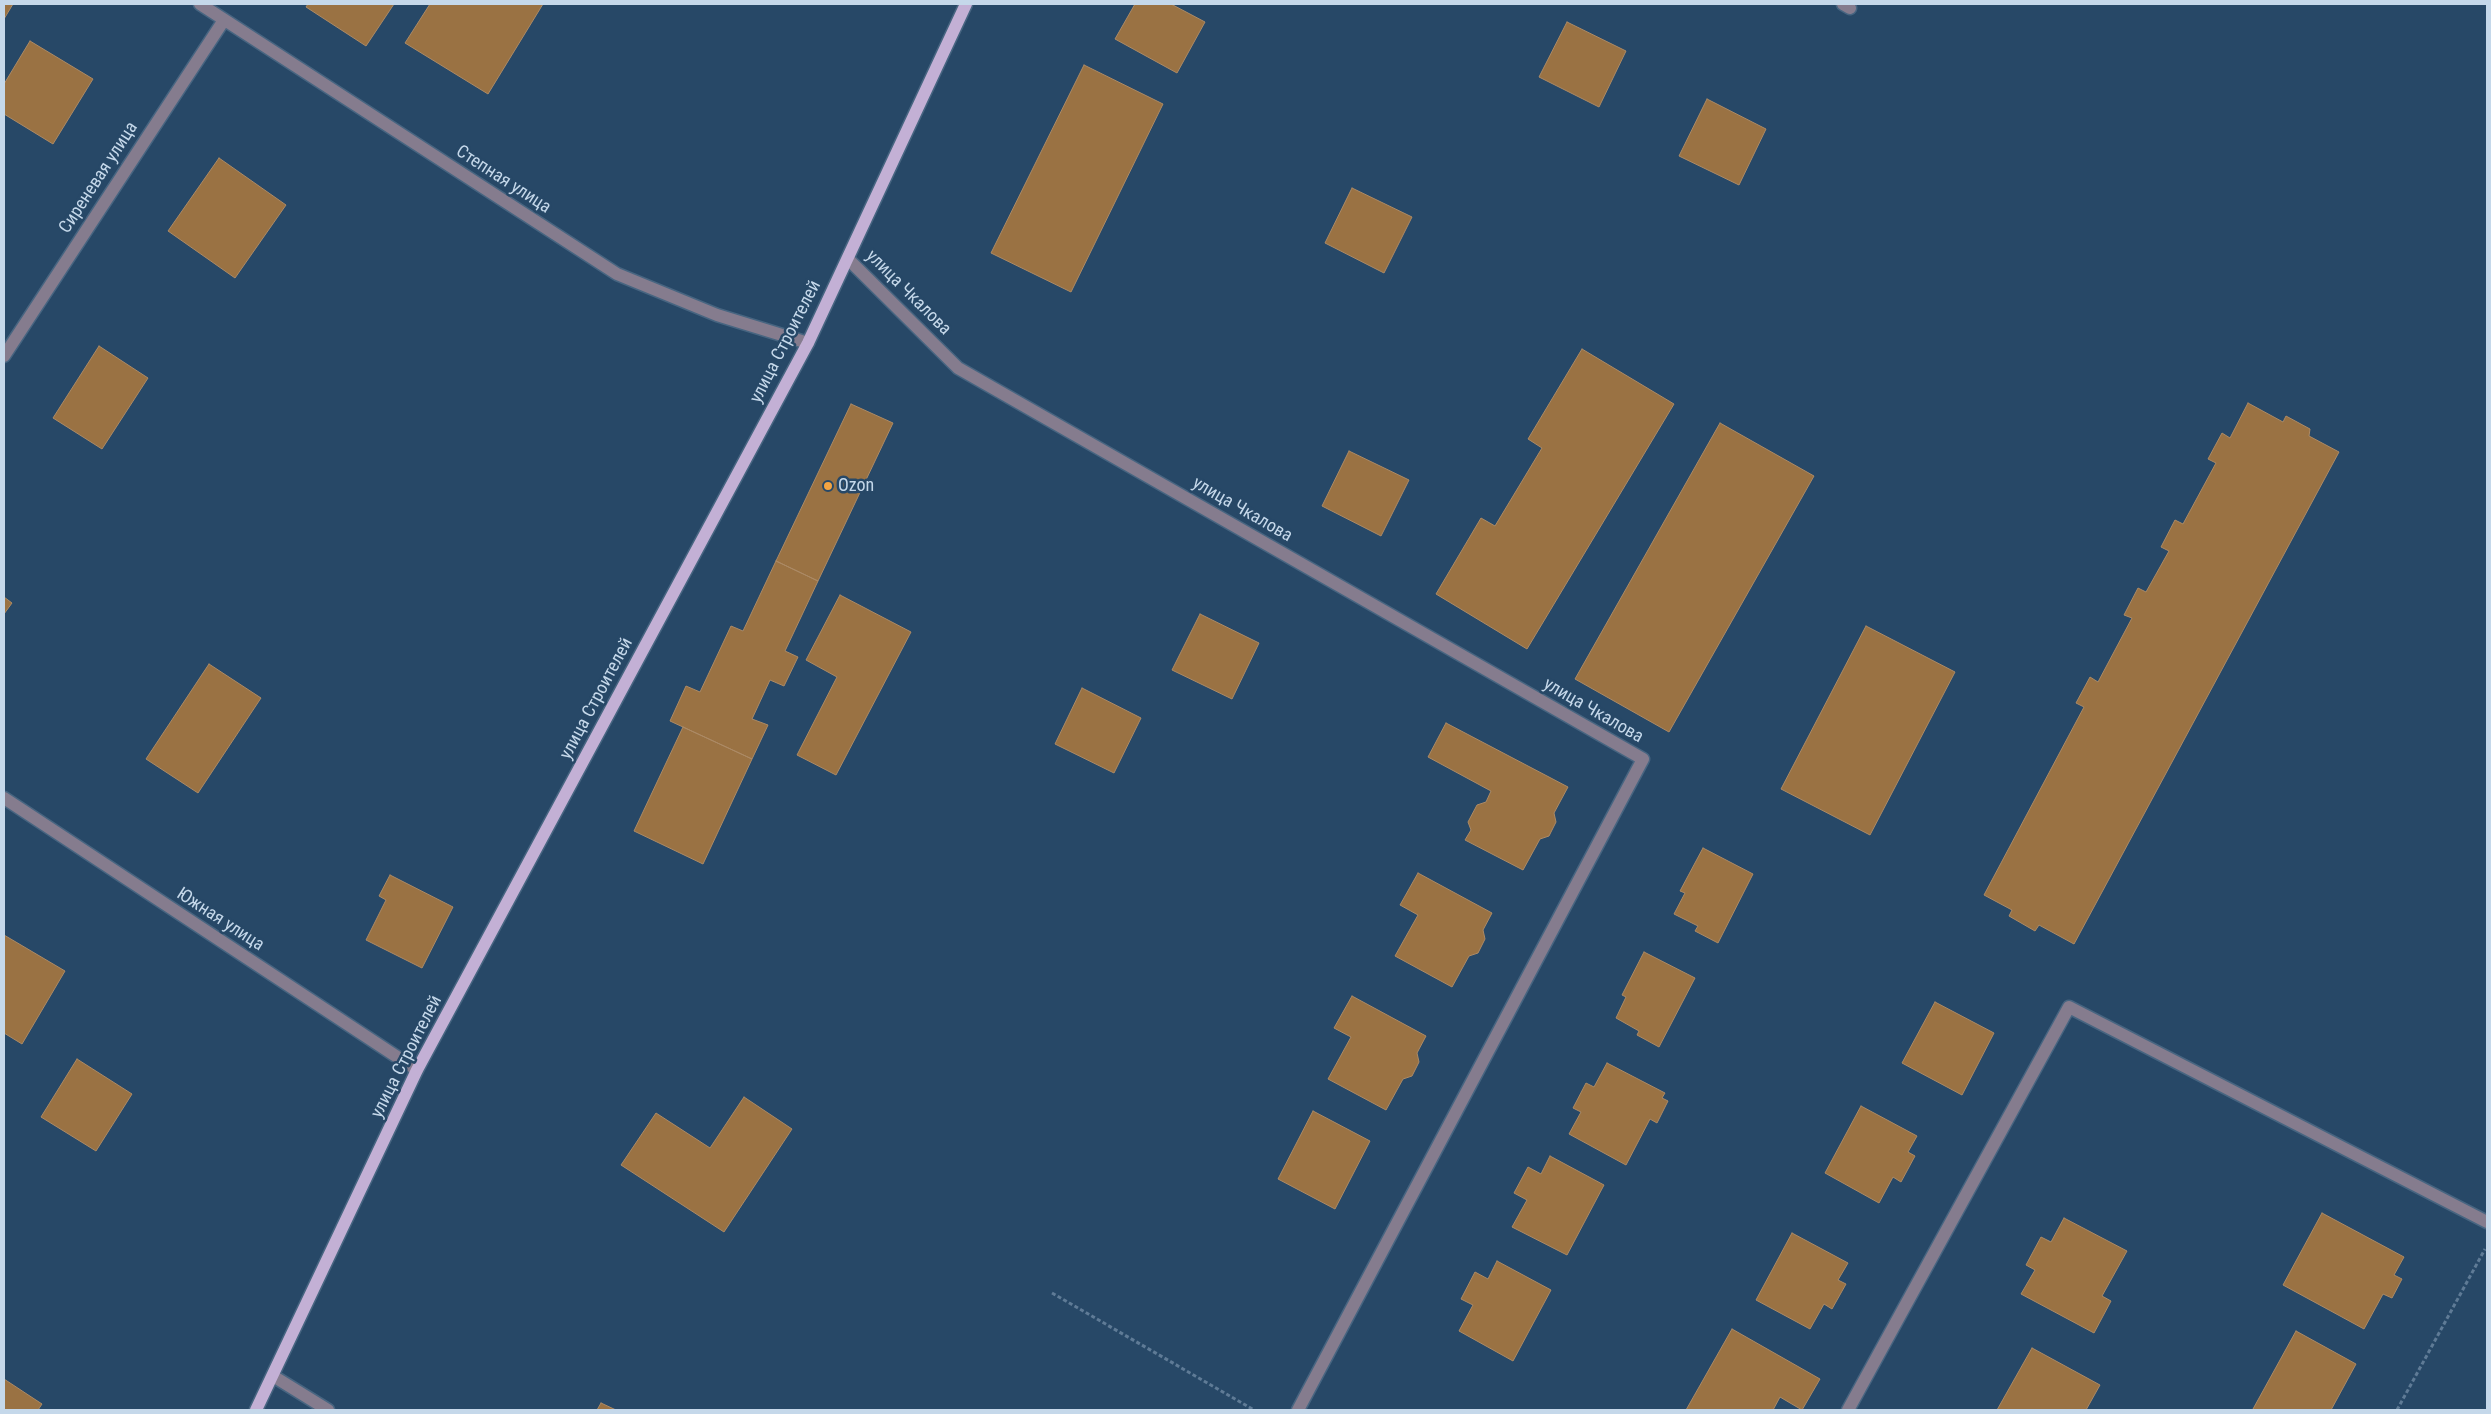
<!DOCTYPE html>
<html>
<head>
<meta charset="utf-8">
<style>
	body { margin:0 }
	#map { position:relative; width:2491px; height:1414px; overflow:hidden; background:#274867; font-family:"Roboto Condensed",sans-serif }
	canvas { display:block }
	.frame { position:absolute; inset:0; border:5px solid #c5d8ea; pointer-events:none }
</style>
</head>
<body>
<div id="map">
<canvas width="2491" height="1414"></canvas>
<div class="frame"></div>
</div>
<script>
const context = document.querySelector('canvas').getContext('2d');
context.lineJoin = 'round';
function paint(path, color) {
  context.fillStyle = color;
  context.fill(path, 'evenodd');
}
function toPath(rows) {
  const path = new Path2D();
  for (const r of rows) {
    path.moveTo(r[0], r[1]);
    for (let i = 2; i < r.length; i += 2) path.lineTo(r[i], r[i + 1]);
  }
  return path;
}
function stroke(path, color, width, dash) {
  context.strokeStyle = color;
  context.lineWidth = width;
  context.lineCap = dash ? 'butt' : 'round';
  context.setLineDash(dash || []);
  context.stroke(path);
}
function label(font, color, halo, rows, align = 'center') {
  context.font = font + ' "Roboto Condensed",sans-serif';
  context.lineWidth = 5;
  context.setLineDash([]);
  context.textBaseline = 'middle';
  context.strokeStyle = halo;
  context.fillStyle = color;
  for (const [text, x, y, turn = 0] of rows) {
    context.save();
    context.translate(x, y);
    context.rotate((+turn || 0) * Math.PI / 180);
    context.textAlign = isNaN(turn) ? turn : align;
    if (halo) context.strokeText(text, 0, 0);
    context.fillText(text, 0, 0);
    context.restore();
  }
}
const building = toPath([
	[4,4,13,4,4,19,4,4],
	[308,4,394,4,366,46,306,7,308,4],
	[430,4,543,4,488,94,405,43,430,4],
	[1135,4,1171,4,1205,22,1177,73,1115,39,1135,4],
	[1567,22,1626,51,1599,107,1539,77,1567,22],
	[30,41,93,79,53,144,4,114,4,84,30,41],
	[1084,65,1163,104,1071,292,991,253,1084,65],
	[1707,99,1766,129,1739,185,1679,156,1707,99],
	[219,158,286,205,235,278,168,231,219,158],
	[1352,188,1412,217,1384,273,1325,243,1352,188],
	[99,346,148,378,102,449,53,418,99,346],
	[1582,349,1674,404,1527,649,1436,594,1481,518,1495,526,1542,448,1528,439,1582,349],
	[2248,403,2283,422,2286,416,2310,429,2309,436,2339,452,2074,944,2039,925,2035,931,2009,916,2012,910,1984,895,2084,707,2076,703,2090,677,2098,682,2132,618,2124,615,2138,588,2146,592,2169,551,2161,547,2175,520,2183,524,2216,463,2208,459,2222,433,2230,438,2248,403],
	[851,404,893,423,818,581,776,561,851,404],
	[1720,423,1814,476,1669,732,1575,679,1720,423],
	[1349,451,1409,480,1381,536,1322,506,1349,451],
	[776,561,818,581,785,651,798,657,784,686,770,680,752,719,768,725,752,759,670,721,686,686,700,692,731,626,743,631,776,561],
	[840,595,911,632,836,775,797,755,837,677,806,660,840,595],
	[4,597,12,603,4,614,4,597],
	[1200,614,1259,643,1232,699,1172,670,1200,614],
	[1866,626,1955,672,1870,835,1781,789,1866,626],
	[209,664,261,698,198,793,146,759,209,664],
	[1082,688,1141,718,1114,773,1055,744,1082,688],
	[1446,723,1568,787,1554,813,1556,822,1549,836,1540,839,1523,870,1465,840,1471,830,1468,822,1477,805,1486,802,1491,791,1428,757,1446,723],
	[683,727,752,759,703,864,634,831,683,727],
	[1703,848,1753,874,1718,943,1695,931,1698,926,1674,914,1685,893,1680,891,1703,848],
	[1418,873,1492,913,1483,930,1485,939,1478,953,1469,956,1452,987,1395,956,1418,915,1400,905,1418,873],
	[390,875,453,907,422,968,366,940,386,900,379,896,390,875],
	[4,935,65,971,22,1044,4,1033,4,935],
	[1644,952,1695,978,1659,1047,1637,1035,1639,1031,1616,1018,1626,997,1622,995,1644,952],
	[1352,996,1426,1036,1417,1053,1419,1062,1412,1076,1403,1079,1386,1110,1328,1079,1351,1037,1334,1028,1352,996],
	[1935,1002,1994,1033,1962,1095,1902,1063,1935,1002],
	[77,1059,132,1094,96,1151,41,1117,77,1059],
	[1607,1063,1665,1093,1662,1098,1668,1101,1657,1123,1650,1119,1626,1165,1569,1134,1581,1112,1573,1108,1586,1083,1594,1087,1607,1063],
	[744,1097,792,1129,724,1232,621,1165,656,1113,710,1148,744,1097],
	[1861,1106,1917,1136,1908,1152,1915,1156,1901,1182,1893,1177,1879,1203,1825,1173,1861,1106],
	[1313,1111,1370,1141,1335,1209,1278,1179,1313,1111],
	[1550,1156,1604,1185,1567,1255,1512,1227,1527,1200,1514,1193,1528,1167,1541,1174,1550,1156],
	[2322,1213,2404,1257,2394,1275,2402,1279,2392,1298,2383,1294,2364,1329,2283,1285,2322,1213],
	[2064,1218,2127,1251,2102,1296,2111,1301,2094,1333,2021,1294,2035,1270,2026,1265,2041,1237,2051,1242,2064,1218],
	[1792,1233,1848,1263,1838,1280,1846,1284,1832,1309,1824,1304,1810,1329,1756,1300,1792,1233],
	[1497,1261,1551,1290,1513,1361,1459,1331,1473,1305,1461,1299,1475,1272,1488,1279,1497,1261],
	[1732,1329,1820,1379,1802,1410,1780,1397,1773,1410,1686,1410,1732,1329],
	[2296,1331,2356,1364,2331,1410,2256,1410,2253,1409,2296,1331],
	[2032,1348,2100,1385,2086,1410,1997,1410,2032,1348],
	[4,1379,42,1404,38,1410,4,1410,4,1379],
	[601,1403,616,1410,597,1410,601,1403]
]);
paint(building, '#9a7243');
stroke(building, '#ac8a65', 1);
const minor = toPath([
	[200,4,617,274,717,315,808,343],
	[1843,4,1850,8],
	[848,259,958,368,1643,759,1298,1410],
	[4,356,224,20],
	[4,798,417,1070],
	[273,1376,328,1410],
	[1848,1410,2069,1007,2487,1222]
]);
const major = toPath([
	[256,1410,417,1070,808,343,966,4]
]);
stroke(minor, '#476581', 15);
stroke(major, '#476581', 15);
stroke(toPath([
	[1052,1293,1254,1410],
	[2397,1410,2485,1249]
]), '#5f7b96', 3, [4, 2.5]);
stroke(minor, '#857c8e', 12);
stroke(major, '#c3b0d5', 12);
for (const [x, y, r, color] of [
	[828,486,5,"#f3a442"]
]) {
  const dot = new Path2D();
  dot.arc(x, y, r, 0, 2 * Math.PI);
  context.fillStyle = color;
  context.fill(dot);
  stroke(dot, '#274867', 2);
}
label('18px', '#c5d8ea', '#274867', [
	["Сиреневая улица",99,178,-57],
	["Степная улица",503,180,33],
	["улица Чкалова",908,293,45],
	["улица Строителей",786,342,-63],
	["улица Чкалова",1242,510,30],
	["улица Строителей",597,699,-62],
	["улица Чкалова",1593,711,30],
	["Южная улица",220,920,33],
	["улица Строителей",407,1057,-63]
]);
label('18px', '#c5d8ea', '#274867', [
	["Ozon",838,486]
], 'left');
</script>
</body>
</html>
